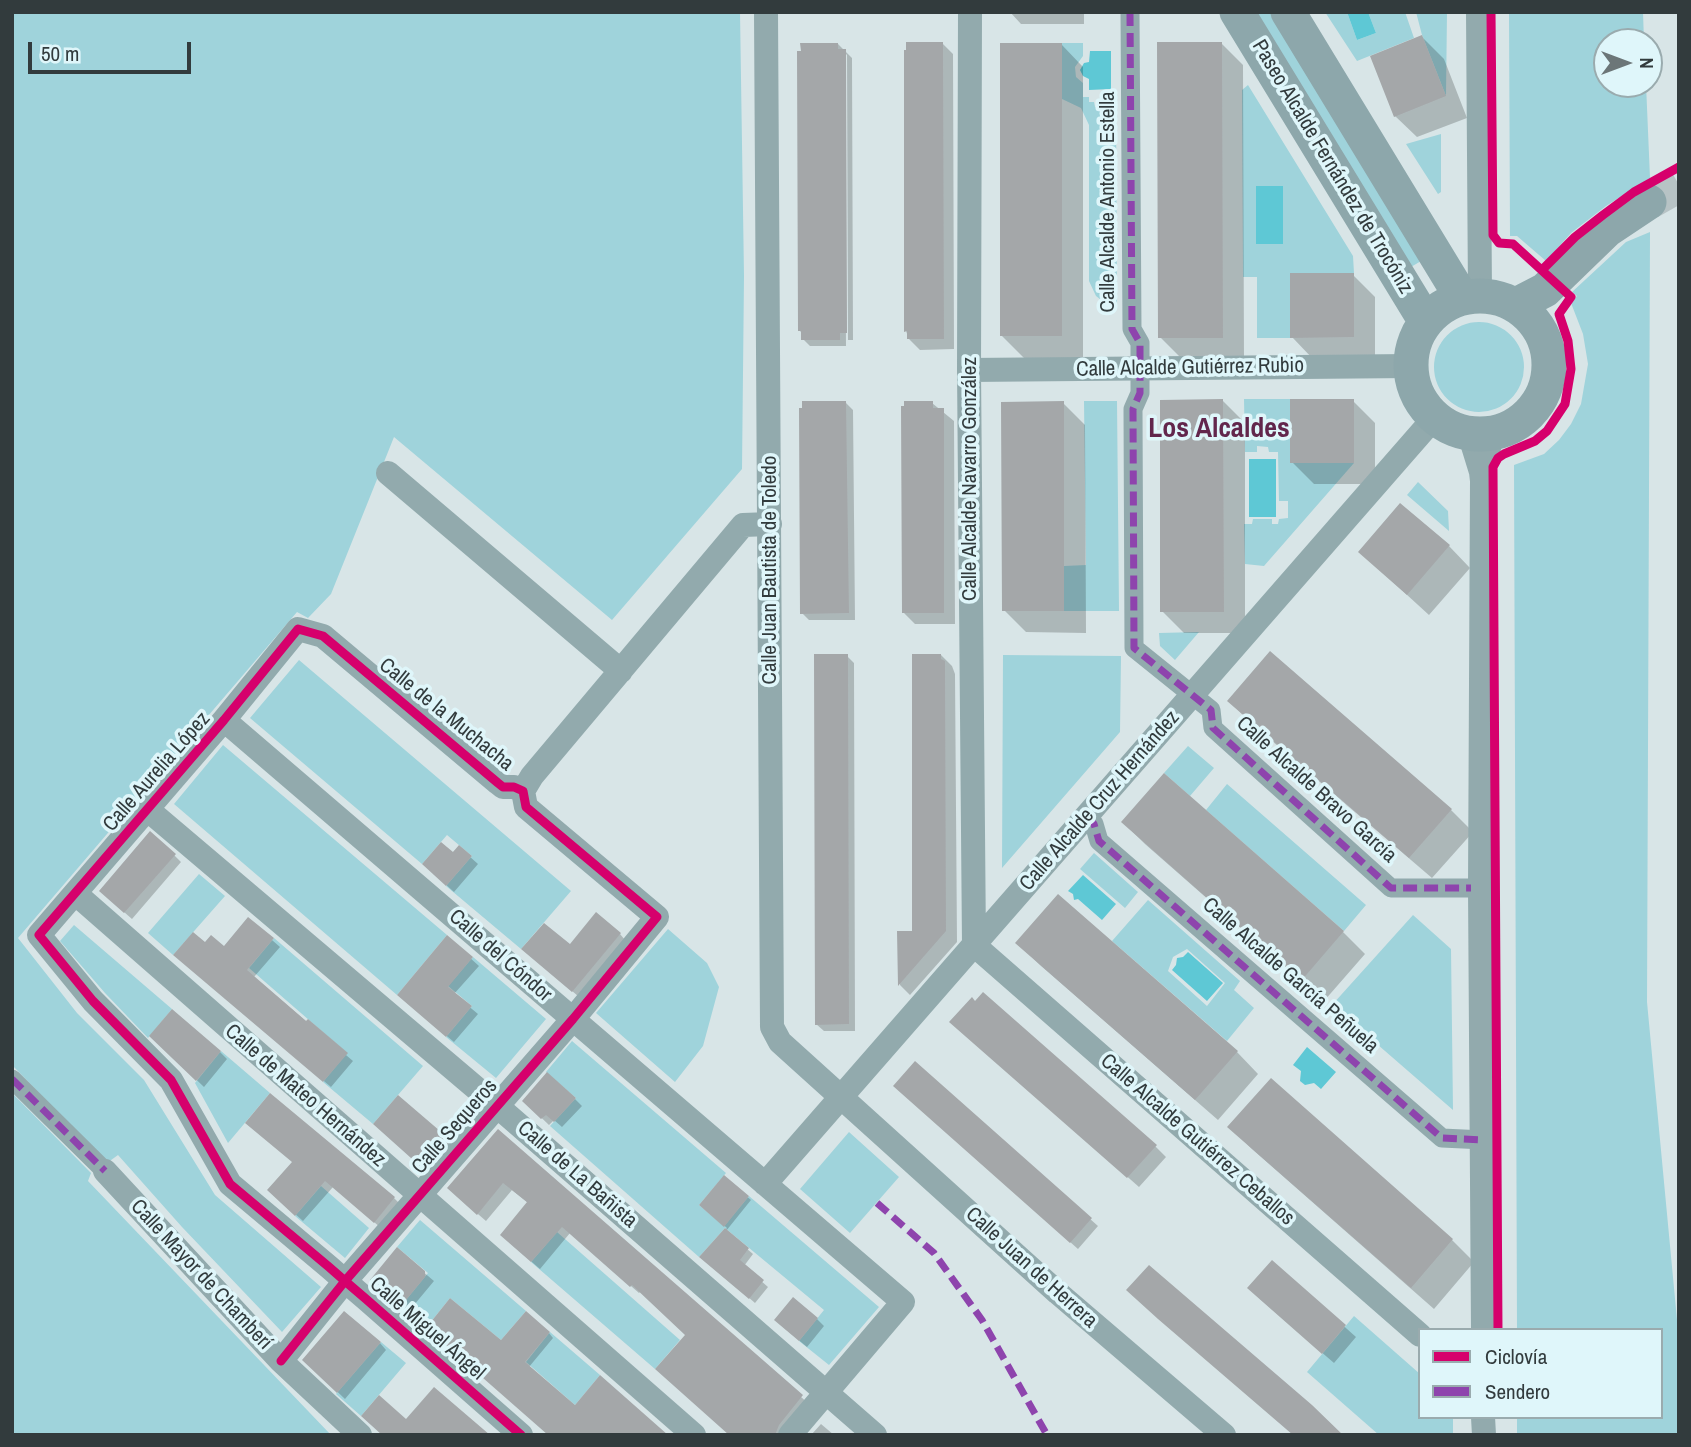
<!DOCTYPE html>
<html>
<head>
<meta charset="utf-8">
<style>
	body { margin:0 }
	#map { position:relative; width:1691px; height:1447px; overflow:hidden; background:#d8e5e7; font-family:"Archivo Narrow",sans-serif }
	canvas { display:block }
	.frame { position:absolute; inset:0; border:14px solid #323b3d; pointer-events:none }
	.legend { position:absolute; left:1418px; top:1328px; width:245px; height:91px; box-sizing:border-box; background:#dff6fa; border:2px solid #9aabae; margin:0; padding:9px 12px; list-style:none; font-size:21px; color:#323b3d }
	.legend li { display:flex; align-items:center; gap:14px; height:35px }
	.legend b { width:35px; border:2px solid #9aabae }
	.north { position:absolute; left:1593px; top:28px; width:70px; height:70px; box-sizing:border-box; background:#dff6fa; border:2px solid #9aabae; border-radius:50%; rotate:90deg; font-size:19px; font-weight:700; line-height:28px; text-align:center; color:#323b3d }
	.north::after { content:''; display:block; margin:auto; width:24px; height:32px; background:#6c7678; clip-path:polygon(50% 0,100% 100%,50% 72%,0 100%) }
	.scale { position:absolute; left:28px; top:42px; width:163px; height:32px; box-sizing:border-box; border:4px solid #323b3d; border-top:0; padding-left:9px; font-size:21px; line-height:24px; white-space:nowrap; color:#323b3d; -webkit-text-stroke:5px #dff6fa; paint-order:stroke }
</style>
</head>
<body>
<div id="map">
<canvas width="1691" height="1447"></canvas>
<div class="frame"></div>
<ul class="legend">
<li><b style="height:9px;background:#d6006c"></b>Ciclovía</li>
<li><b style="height:9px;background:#8e44ad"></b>Sendero</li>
</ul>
<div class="north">N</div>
<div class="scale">50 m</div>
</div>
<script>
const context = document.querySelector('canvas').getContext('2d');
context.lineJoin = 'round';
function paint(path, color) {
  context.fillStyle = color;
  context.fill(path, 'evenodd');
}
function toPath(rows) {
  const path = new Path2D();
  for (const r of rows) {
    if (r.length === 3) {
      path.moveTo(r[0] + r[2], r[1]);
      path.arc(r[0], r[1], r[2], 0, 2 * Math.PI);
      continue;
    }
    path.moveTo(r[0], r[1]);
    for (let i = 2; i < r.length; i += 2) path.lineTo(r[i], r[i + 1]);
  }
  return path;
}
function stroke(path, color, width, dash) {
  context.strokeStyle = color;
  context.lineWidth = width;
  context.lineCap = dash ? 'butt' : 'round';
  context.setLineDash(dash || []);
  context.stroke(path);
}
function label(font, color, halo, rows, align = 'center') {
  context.font = font + ' "Archivo Narrow",sans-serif';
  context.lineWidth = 7;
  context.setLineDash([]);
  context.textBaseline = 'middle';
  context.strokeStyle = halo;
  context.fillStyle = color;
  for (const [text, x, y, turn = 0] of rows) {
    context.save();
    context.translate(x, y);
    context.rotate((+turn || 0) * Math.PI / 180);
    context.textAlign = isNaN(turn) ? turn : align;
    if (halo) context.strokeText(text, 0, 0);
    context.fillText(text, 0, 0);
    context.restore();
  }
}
paint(toPath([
	[12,12,740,12,744,276,742,469,612,620,394,437,331,594,308,618,297,612,18,938,77,1013,144,1080,215,1195,321,1287,282,1332,182,1227,118,1155,107,1163,12,1065],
	[1246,12,1278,12,1428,257,1404,271],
	[1325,12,1347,12,1357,40,1376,33,1368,12,1405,12,1414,38,1357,61],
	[1416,12,1447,12,1446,96,1422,35],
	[1509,12,1643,12,1644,42,1607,42,1607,84,1646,84,1650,178,1606,206,1571,233,1546,261,1517,236,1510,236],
	[1062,43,1083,43,1083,56,1075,67,1076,77,1083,83,1083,97,1089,97,1089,102,1094,102,1095,107,1116,107,1117,306,1105,303,1096,296,1089,281,1089,125,1081,108,1062,99],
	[1248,85,1353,256,1354,273,1290,274,1290,338,1257,338,1257,277,1243,277,1242,90],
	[1441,134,1441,192,1438,194,1406,144],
	[1650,232,1647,1002,1679,1341,1679,1435,1517,1435,1517,1417,1661,1417,1661,1330,1517,1330,1514,465,1544,454,1559,440,1571,424,1581,404,1588,364,1583,334,1571,303,1577,296,1572,292,1626,242],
	[1479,367,45],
	[1244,399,1290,399,1290,463,1354,463,1264,566,1245,564,1244,524,1252,524,1253,519,1272,519,1272,524,1278,524,1279,519,1288,518,1288,501,1279,501,1278,452,1269,452,1268,447,1257,446,1257,452,1245,452],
	[1084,401,1117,401,1119,611,1064,611,1064,566,1086,565],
	[1418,482,1448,511,1449,531,1407,495],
	[1199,632,1175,660,1160,646,1159,633],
	[1003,655,1121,656,1120,732,1002,868],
	[299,660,571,891,521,949,446,886,472,856,447,835,422,864,250,718],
	[223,745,447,935,397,995,174,804],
	[1188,746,1214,768,1190,796,1164,773],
	[1227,784,1366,905,1344,931,1206,810],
	[1094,853,1138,892,1125,908,1080,869],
	[199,874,225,896,173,955,148,933],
	[1148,900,1240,981,1234,990,1254,1008,1227,1041,1112,941],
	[1187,949,1225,983,1207,1006,1168,971,1173,957],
	[1413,915,1451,949,1453,1110,1332,1005],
	[74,925,172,1009,148,1038,105,993,60,941],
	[668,929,707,963,719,987,703,1046,675,1082,596,1013],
	[274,938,423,1066,373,1124,323,1082,347,1053,249,968],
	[473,957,546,1019,496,1078,446,1037,472,1006,448,986],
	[572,1041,726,1173,699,1205,724,1226,749,1196,879,1307,829,1365,799,1341,824,1310,725,1228,699,1257,550,1126,576,1098,546,1072],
	[221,1051,270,1093,228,1143,195,1083],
	[12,1093,91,1173,88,1181,331,1435,12,1435],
	[849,1132,899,1177,850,1233,800,1189],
	[321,1186,369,1228,345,1258,295,1216],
	[420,1220,526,1311,501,1340,450,1298,426,1328,401,1306,428,1273,397,1247],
	[557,1232,680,1340,655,1369,531,1262],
	[1354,1316,1420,1374,1420,1417,1453,1417,1453,1435,1379,1435,1307,1372],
	[550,1332,600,1375,575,1405,526,1362],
	[381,1342,406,1363,361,1416,336,1394]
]), '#9fd3db');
paint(toPath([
	[1347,12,1368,12,1376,33,1357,40],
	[1090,51,1111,51,1111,89,1089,90,1089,79,1083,76,1080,70,1084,63,1089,62],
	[1256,186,1283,186,1283,244,1256,244],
	[1249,459,1276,459,1276,517,1249,517],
	[1083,875,1116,904,1102,920,1078,899,1074,900,1073,894,1068,891],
	[1188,952,1223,983,1207,1001,1172,970,1176,965,1177,958,1183,957],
	[1307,1047,1336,1072,1321,1089,1314,1083,1305,1085,1300,1081,1301,1071,1293,1065]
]), '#5ec8d5');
paint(toPath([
	[912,12,951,12,951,13,913,13],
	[1010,12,1084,12,1084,24,1021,24],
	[1422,37,1444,59,1467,118,1417,137,1395,116],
	[942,43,953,54,954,349,920,350,909,339,906,331],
	[1221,43,1243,65,1244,359,1182,359,1160,337],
	[838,44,852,58,853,340,848,340,847,55,844,52,846,346,810,346,803,339,803,334,800,331,802,53],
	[1062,45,1083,67,1083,358,1024,358,1002,336],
	[1353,275,1375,297,1375,358,1313,359,1292,337],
	[1223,401,1245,423,1245,633,1184,633,1162,611],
	[1353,401,1375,423,1375,484,1314,484,1292,462],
	[846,403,853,410,855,620,809,620,802,613],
	[932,403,954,421,955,624,915,624,904,613],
	[1063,403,1085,425,1086,633,1026,632,1004,610],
	[1449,546,1470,568,1429,615,1360,552],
	[941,655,952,666,955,674,957,942,910,995,900,985,899,933,914,933],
	[847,656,854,663,855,1031,824,1031,816,1024],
	[1229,701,1451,810,1473,832,1432,878,1251,723],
	[1123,822,1343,932,1365,954,1324,1001,1145,844],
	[459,847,478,864,454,892,431,871],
	[174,855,181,862,132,919,108,898],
	[248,919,280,947,254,977,353,1061,331,1087,183,962,205,945,224,949],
	[620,934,625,940,578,996,529,955],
	[448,938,479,966,454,994,478,1014,454,1042,406,1002],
	[1018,943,1237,1052,1258,1074,1218,1120,1040,965],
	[963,1032,1155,1146,1166,1157,1139,1187],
	[151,1036,220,1052,227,1059,204,1087],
	[915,1064,1098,1226,1078,1249,902,1093],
	[398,1098,453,1145,429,1173,383,1131],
	[575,1099,582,1106,562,1127,554,1120,549,1125,524,1101],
	[1230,1127,1452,1240,1474,1262,1434,1309,1252,1149],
	[498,1131,809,1404,787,1435,731,1435,687,1335,641,1291,639,1293,570,1233,540,1269,510,1243,528,1203,512,1190,486,1221,457,1196],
	[294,1162,394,1198,401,1205,381,1228,333,1187,303,1221,276,1197],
	[725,1178,751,1200,726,1231,753,1254,744,1266,768,1287,755,1303,701,1256,727,1228,701,1205],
	[397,1250,434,1281,409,1311,379,1286],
	[1272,1262,1356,1337,1334,1363,1260,1299],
	[817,1319,824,1326,807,1347,783,1327],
	[549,1333,553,1338,529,1367,575,1407,551,1435,501,1343],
	[380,1343,386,1350,345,1399,304,1360],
	[821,1424,834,1435,811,1435]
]), '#0003');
paint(toPath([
	[1422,35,1446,96,1394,117,1370,56],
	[906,42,943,42,944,339,907,339,907,331,904,332,904,50,906,50],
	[1157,42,1222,42,1223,338,1158,338],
	[800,43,838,43,838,49,846,49,847,333,840,333,840,340,801,340,801,331,798,331,797,51,801,51],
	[1000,43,1062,43,1062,336,1000,336],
	[1290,273,1354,273,1354,337,1290,338],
	[1223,399,1224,612,1160,612,1160,400],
	[1290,399,1354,399,1354,463,1290,463],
	[802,401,846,401,849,613,800,614,799,408,802,408],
	[904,401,933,401,933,408,944,408,944,613,902,613,901,406,904,406],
	[1064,401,1064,611,1002,611,1001,402],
	[1400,503,1450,545,1407,595,1358,552],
	[1270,651,1452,809,1409,858,1227,701],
	[814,654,848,654,849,1024,815,1025],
	[912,654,941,654,941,659,945,661,946,931,898,986,897,931,912,931],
	[1164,773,1344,931,1301,981,1121,822],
	[150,831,176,854,124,913,99,891],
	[441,842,453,852,459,845,472,856,446,886,422,864],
	[1058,894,1238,1051,1195,1100,1015,943],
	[596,912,621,933,572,992,521,949,544,923,570,944],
	[248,917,274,938,247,970,306,1021,308,1019,348,1053,323,1082,173,955,193,932,205,942,211,935,224,946],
	[447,935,473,957,448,987,472,1006,446,1037,397,995],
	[983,992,1157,1145,1127,1178,949,1022,972,997,975,1001],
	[172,1009,221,1051,196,1081,149,1036],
	[915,1061,1092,1218,1070,1243,893,1086],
	[547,1072,576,1098,554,1122,546,1115,541,1119,522,1101],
	[1271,1078,1453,1239,1411,1288,1227,1127],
	[270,1093,395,1197,374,1223,325,1181,295,1216,267,1190,292,1162,245,1123],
	[398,1095,447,1137,421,1167,373,1124],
	[498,1129,803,1395,779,1425,775,1435,729,1435,655,1369,685,1335,632,1285,630,1287,562,1227,531,1262,500,1235,527,1202,503,1183,477,1215,447,1188],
	[724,1175,749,1196,724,1227,699,1205],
	[725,1228,749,1248,740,1260,764,1280,749,1299,699,1257],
	[397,1247,425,1271,425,1277,401,1306,370,1280],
	[1272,1260,1346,1325,1322,1354,1247,1288],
	[1149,1265,1312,1405,1343,1435,1293,1435,1158,1319,1126,1290],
	[793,1297,818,1318,799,1341,774,1320],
	[450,1298,501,1340,526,1311,550,1332,525,1362,575,1405,600,1375,668,1435,548,1435,426,1328],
	[344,1311,381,1342,337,1393,302,1360],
	[434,1387,490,1435,382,1435,361,1416,379,1395,406,1419]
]), '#a4a7a9');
stroke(toPath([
	[1649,202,1679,185]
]), '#b7c3c5', 35, [35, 18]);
stroke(toPath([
	[1130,12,1132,329,1140,343,1140,393,1133,409,1134,648,1211,710,1213,728,1391,888,1471,888],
	[1086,817,1094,824,1099,841,1442,1138,1484,1140],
	[12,1079,105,1171]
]), '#92aaad', 19);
stroke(toPath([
	[766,12,772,1027,780,1042,842,1098,1058,1293,1224,1435],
	[970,12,969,370,974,945],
	[1478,12,1480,296],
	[969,370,1411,366],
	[1469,433,1481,472,1482,481,1480,888,1483,1330],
	[1481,472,1494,433],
	[388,473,621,671],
	[224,720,903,1302,790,1435],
	[523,791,532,776,743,525,770,524],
	[147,809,496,1105,875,1435],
	[76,894,694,1435],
	[974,945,1420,1335],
	[105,1171,281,1361,360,1435],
	[765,1184,1435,417],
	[281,1361,345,1281,573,1019,657,917,526,807,523,791,514,787,503,787,498,783,323,636,298,629,224,720,39,935,93,1001,171,1080,230,1184,329,1267,345,1281,366,1299,521,1435],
	[1483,1417,1484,1435]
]), '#92aaad', 24);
stroke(toPath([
	[1237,12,1426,322],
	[1288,12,1462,298],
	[1480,365,69],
	[1516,305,1545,290,1607,230,1649,202]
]), '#8da7ab', 35);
stroke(toPath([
	[1130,12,1132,329,1140,343,1140,393,1133,409,1134,648,1211,710,1213,728,1391,888,1471,888],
	[1086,817,1094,824,1099,841,1442,1138,1484,1140],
	[12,1079,105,1171],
	[877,1203,934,1253,982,1320,1047,1435]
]), '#8e44ad', 7, [14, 7]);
stroke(toPath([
	[1491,12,1493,235,1499,243,1513,244,1571,297,1559,314,1568,341,1571,369,1565,404,1547,431,1535,441,1504,454,1498,458,1493,467,1498,1330],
	[1542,270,1575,237,1603,215,1634,192,1679,167],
	[281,1361,345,1281,573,1019,657,917,526,807,523,791,514,787,503,787,498,783,323,636,298,629,224,720,39,935,93,1001,171,1080,230,1184,329,1267,345,1281,366,1299,521,1435]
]), '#d6006c', 9);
label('21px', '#323b3d', '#dff6fa', [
	["Paseo Alcalde Fernández de Trocóniz",1332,167,59],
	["Calle Alcalde Antonio Estella",1108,202,-90],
	["Calle Alcalde Gutiérrez Rubio",1190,368,-1],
	["Calle Alcalde Navarro González",970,479,-90],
	["Calle Juan Bautista de Toledo",770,570,-90],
	["Calle de la Muchacha",446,715,39],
	["Calle Aurelia López",157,772,-49],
	["Calle Alcalde Bravo García",1316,790,42],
	["Calle Alcalde Cruz Hernández",1100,801,-49],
	["Calle del Cóndor",500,956,41],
	["Calle Alcalde García Peñuela",1290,976,41],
	["Calle de Mateo Hernández",305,1096,41],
	["Calle Sequeros",455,1127,-49],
	["Calle Alcalde Gutiérrez Ceballos",1197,1140,41],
	["Calle de La Bañista",577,1175,41],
	["Calle Juan de Herrera",1031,1268,42],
	["Calle Mayor de Chamberí",201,1275,47],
	["Calle Miguel Ángel",427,1329,41]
]);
label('bold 28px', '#62264c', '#dff6fa', [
	["Los Alcaldes",1219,429]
]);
</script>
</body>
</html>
